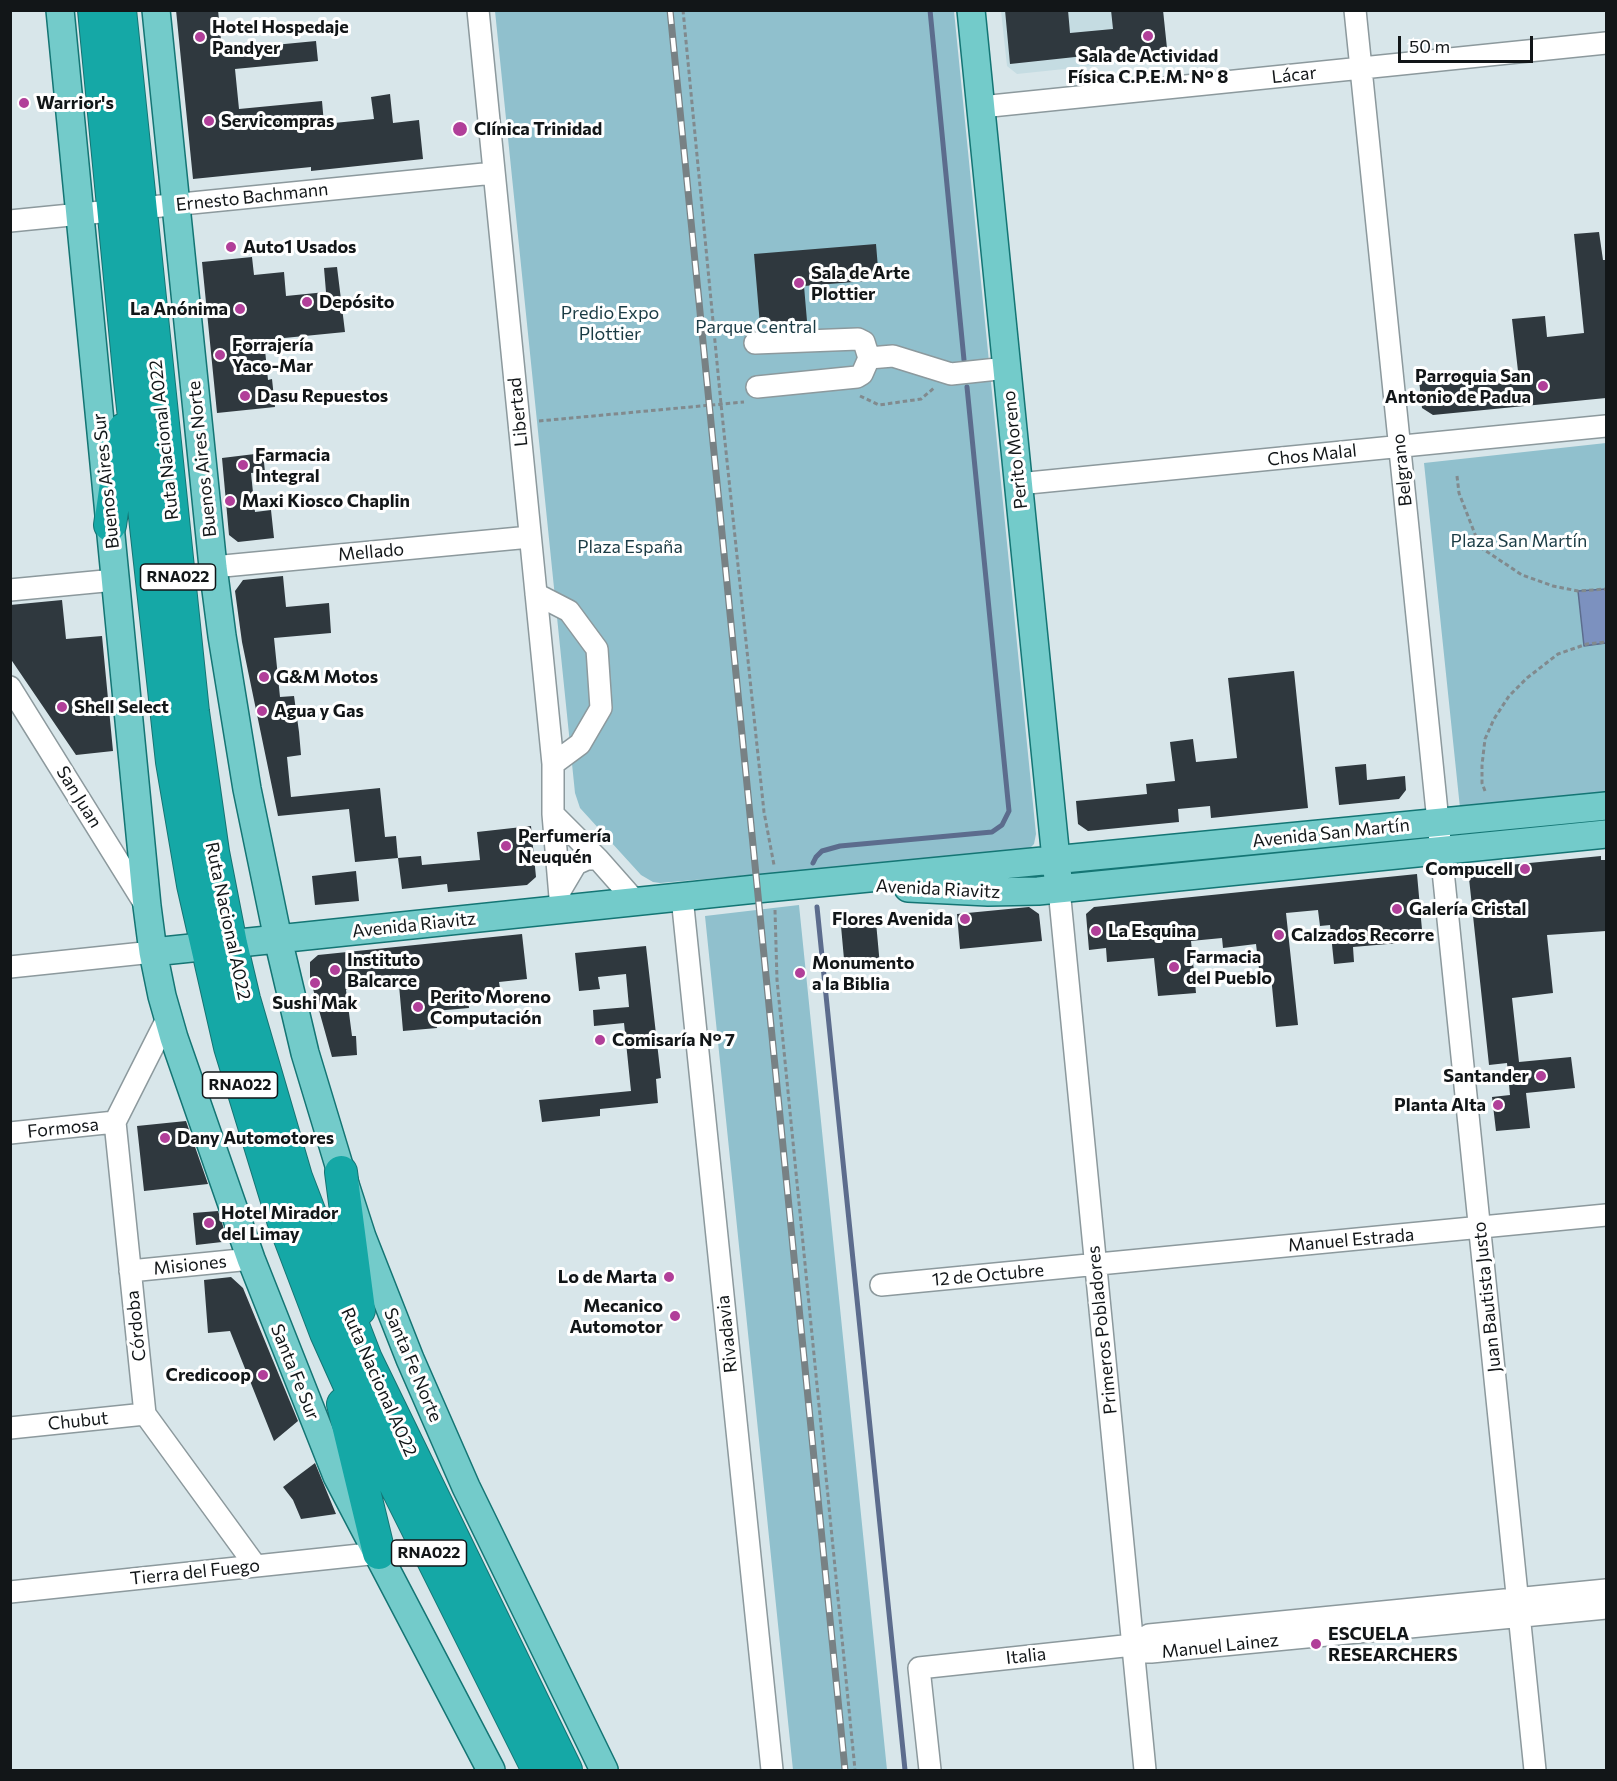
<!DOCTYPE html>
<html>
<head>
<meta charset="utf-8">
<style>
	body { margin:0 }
	#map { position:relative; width:1617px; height:1781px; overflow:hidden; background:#d8e6ea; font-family:Commissioner,sans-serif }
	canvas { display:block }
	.frame { position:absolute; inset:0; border:12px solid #121618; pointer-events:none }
	.scale { position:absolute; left:1398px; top:36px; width:135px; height:27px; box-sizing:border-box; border:3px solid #121618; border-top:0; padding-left:8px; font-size:18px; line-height:21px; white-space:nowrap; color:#121618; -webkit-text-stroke:4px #fff; paint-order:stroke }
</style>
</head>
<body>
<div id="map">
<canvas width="1617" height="1781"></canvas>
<div class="frame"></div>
<div class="scale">50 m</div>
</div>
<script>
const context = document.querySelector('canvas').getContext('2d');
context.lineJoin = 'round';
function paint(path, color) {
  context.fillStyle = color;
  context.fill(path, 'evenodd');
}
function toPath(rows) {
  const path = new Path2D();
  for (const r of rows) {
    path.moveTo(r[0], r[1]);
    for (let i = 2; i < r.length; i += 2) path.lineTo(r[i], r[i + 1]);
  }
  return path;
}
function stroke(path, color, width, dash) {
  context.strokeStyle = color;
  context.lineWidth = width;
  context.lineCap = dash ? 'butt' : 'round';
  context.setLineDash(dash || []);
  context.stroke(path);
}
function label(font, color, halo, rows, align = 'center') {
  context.font = font + ' Commissioner,sans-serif';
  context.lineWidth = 6;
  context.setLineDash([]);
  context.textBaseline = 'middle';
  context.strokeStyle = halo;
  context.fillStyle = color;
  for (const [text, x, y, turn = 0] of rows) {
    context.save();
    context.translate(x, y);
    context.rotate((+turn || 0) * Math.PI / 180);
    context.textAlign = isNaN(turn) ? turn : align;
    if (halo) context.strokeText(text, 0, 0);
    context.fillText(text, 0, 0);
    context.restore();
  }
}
paint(toPath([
	[1001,11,1163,11,1168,58,1017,74,1007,66]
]), '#c5dce2');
paint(toPath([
	[495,11,954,11,1036,834,1034,844,1027,851,660,883,653,882,641,875,580,808,575,793],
	[1606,443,1606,792,1460,808,1424,463],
	[799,905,887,1770,793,1770,705,916]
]), '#90c0cd');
const water = toPath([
	[1606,589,1606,643,1584,646,1578,591,1606,589]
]);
paint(water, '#7c91bf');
stroke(water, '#5c6c8d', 1.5);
stroke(toPath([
	[930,10,964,360],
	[813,863,816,857,822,851,840,846,992,832,1002,825,1009,811,967,387],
	[817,907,905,1770]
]), '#5c6c8d', 5);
paint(toPath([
	[176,10,218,10,222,50,316,41,318,61,235,69,239,109,322,101,324,124,374,119,371,97,390,94,393,123,419,120,423,159,311,171,311,167,193,179],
	[1005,10,1068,10,1070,33,1113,29,1111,10,1163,10,1168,58,1132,62,1131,51,1010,64],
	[1599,232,1603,260,1606,260,1606,398,1433,415,1422,408,1419,380,1518,371,1512,319,1545,316,1547,337,1584,333,1574,234],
	[876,244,879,280,804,286,807,321,760,325,754,254],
	[252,257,254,275,284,272,286,296,326,292,324,268,337,267,345,332,264,340,268,380,272,379,275,407,217,413,202,262],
	[263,453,265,472,251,473,255,512,271,510,274,538,238,542,229,535,222,458],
	[283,576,286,607,329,603,331,633,274,638,280,697,294,696,299,732,301,755,287,757,291,797,380,788,385,837,396,836,398,858,355,862,349,809,278,816,242,642,235,591,243,580],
	[62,600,66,639,102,636,113,751,76,755,10,658,10,605],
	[1294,671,1308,808,1211,818,1210,806,1178,809,1179,822,1088,831,1078,824,1076,801,1147,794,1146,784,1175,781,1170,742,1193,739,1196,762,1237,758,1228,678],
	[1366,764,1367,780,1405,776,1406,790,1399,799,1339,805,1335,767],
	[531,826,536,877,527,885,448,892,447,884,402,889,398,858,421,856,422,865,480,860,477,832],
	[1601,856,1601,860,1606,860,1606,931,1547,935,1553,993,1512,998,1519,1062,1571,1057,1575,1088,1526,1093,1530,1128,1496,1131,1492,1097,1510,1095,1507,1063,1489,1065,1468,869],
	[356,871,359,901,315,905,312,876],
	[1417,874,1423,941,1353,947,1354,962,1334,964,1330,925,1320,926,1318,910,1286,913,1298,1025,1276,1027,1271,976,1260,977,1256,944,1223,948,1222,938,1191,941,1196,993,1158,996,1154,958,1107,962,1106,948,1089,950,1086,914,1094,907],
	[1029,907,1039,914,1042,941,960,949,957,914],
	[876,922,880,966,845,970,841,926],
	[522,934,527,979,499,982,501,994,468,998,469,1008,435,1011,437,1028,403,1031,399,985,346,990,352,1036,356,1036,357,1055,332,1057,310,978,310,962,318,955],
	[646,946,661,1078,656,1079,658,1103,600,1109,600,1116,542,1122,539,1100,631,1091,624,1023,594,1026,593,1010,629,1007,626,974,598,977,600,989,579,991,575,953],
	[186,1121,208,1184,144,1191,137,1126],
	[218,1211,226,1235,222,1242,196,1245,193,1213],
	[231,1277,243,1288,298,1421,274,1441,230,1331,208,1333,204,1280],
	[315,1463,336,1514,301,1519,293,1500,283,1487]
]), '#2f383e');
const minor = toPath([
	[478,10,553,764,553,814,561,909],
	[1355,10,1535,1770],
	[981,107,1606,43],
	[10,221,494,173],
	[755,343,858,339,864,342,869,358,862,374,857,377,757,387],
	[869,358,893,356,951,374,1007,368],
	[1018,484,1606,426],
	[213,567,530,537],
	[10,590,115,580],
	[536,594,569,611,597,649,601,708,580,744,553,764],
	[10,687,146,906],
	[553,814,598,859,636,902],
	[1059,889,1145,1770],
	[560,891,576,864,587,859,598,859],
	[682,897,772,1770],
	[10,967,153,952],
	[168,1017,115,1122,145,1414,255,1565],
	[10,1133,115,1122],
	[130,1271,251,1259],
	[881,1285,1606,1215],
	[10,1428,145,1414],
	[10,1592,379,1553],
	[1133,1645,1149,1635,1606,1590],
	[1133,1645,1146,1652,1151,1652,1606,1608],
	[930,1770,919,1668,1133,1645]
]);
const major = toPath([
	[60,10,147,906,153,952,162,996,174,1038,251,1259,337,1476,491,1770],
	[156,10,213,567,222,636,247,789,278,939,305,1053,341,1172,362,1237,410,1359,466,1487,604,1770],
	[971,10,1059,889],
	[908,888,988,892,1038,891,1606,834],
	[153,952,756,889,1606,806]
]);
const highway = toPath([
	[94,10,130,381,172,762,193,885,230,1047,283,1220,326,1333,384,1462,538,1770],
	[120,10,193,712,213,852,231,944,244,999,296,1177,366,1359,566,1770],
	[110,525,124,429],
	[341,1172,359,1310],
	[343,1404,379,1553]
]);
stroke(minor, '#8c999d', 24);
stroke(major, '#147574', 30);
stroke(highway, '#147574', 34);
stroke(toPath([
	[683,10,721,404,764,812,774,865],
	[860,396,879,405,921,399,934,388],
	[539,421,744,402],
	[1457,476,1459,493,1480,547,1522,575,1553,586,1578,591,1606,589],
	[1485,791,1482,783,1482,765,1485,739,1494,719,1509,696,1527,678,1558,654,1587,644,1606,642],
	[775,910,777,980,855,1770]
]), '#818a8e', 3, [4.5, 3]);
stroke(minor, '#fff', 21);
stroke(major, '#73cbca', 27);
stroke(highway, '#15a8a6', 32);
const rail = toPath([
	[670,10,845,1770]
]);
stroke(rail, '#788184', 7);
stroke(rail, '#fff', 4.5, [14]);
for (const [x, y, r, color] of [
	[1148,36,6,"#b13f99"],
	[200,37,6,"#b13f99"],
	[24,103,6,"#b13f99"],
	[209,121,6,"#b13f99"],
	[460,129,8,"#b13f99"],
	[231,247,6,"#b13f99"],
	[799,283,6,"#b13f99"],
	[307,302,6,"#b13f99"],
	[240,309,6,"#b13f99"],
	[220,355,6,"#b13f99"],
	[1543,386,6,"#b13f99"],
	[245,396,6,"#b13f99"],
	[243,465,6,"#b13f99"],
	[230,501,6,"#b13f99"],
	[264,677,6,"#b13f99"],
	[62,707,6,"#b13f99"],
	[262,711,6,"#b13f99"],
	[506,846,6,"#b13f99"],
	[1525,869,6,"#b13f99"],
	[1397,909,6,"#b13f99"],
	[965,919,6,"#b13f99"],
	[1096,931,6,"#b13f99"],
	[1279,935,6,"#b13f99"],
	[1174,967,6,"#b13f99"],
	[335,970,6,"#b13f99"],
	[800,973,6,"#b13f99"],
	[315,983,6,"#b13f99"],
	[418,1007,6,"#b13f99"],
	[600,1040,6,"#b13f99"],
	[1541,1076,6,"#b13f99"],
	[1498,1105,6,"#b13f99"],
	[165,1138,6,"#b13f99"],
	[209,1223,6,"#b13f99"],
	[669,1277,6,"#b13f99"],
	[675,1316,6,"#b13f99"],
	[263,1375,6,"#b13f99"],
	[1316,1644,6,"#b13f99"]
]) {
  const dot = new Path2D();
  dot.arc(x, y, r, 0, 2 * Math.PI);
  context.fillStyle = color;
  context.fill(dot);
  stroke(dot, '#fff', 2);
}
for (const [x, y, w] of [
	[178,577,75],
	[240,1085,75],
	[429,1553,75]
]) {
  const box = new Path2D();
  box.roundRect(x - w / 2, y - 13, w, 26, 4.5);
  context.fillStyle = '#fff';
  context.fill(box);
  stroke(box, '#121618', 1.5);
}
label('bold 16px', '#121618', null, [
	["RNA022",178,577],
	["RNA022",240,1085],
	["RNA022",429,1553]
]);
label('bold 18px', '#121618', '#fff', [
	["Hotel Hospedaje",212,27],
	["Pandyer",212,48],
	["Sala de Actividad",1148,56,"center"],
	["Física C.P.E.M. N° 8",1148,77,"center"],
	["Warrior's",36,103],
	["Servicompras",221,121],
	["Clínica Trinidad",474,129],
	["Auto1 Usados",243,247],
	["Sala de Arte",811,273],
	["Plottier",811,294],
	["Depósito",319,302],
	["La Anónima",228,309,"right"],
	["Forrajería",232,345],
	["Yaco-Mar",232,366],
	["Parroquia San",1531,376,"right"],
	["Antonio de Padua",1531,397,"right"],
	["Dasu Repuestos",257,396],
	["Farmacia",255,455],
	["Integral",255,476],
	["Maxi Kiosco Chaplin",242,501],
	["G&M Motos",276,677],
	["Shell Select",74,707],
	["Agua y Gas",274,711],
	["Perfumería",518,836],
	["Neuquén",518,857],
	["Compucell",1513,869,"right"],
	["Galería Cristal",1409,909],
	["Flores Avenida",953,919,"right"],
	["La Esquina",1108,931],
	["Calzados Recorre",1291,935],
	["Farmacia",1186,957],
	["del Pueblo",1186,978],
	["Instituto",347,960],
	["Balcarce",347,981],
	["Monumento",812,963],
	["a la Biblia",812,984],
	["Perito Moreno",430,997],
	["Computación",430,1018],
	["Sushi Mak",315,1003,"center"],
	["Comisaría N° 7",612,1040],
	["Santander",1529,1076,"right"],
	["Planta Alta",1486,1105,"right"],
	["Dany Automotores",177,1138],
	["Hotel Mirador",221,1213],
	["del Limay",221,1234],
	["Lo de Marta",657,1277,"right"],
	["Mecanico",663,1306,"right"],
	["Automotor",663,1327,"right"],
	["Credicoop",251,1375,"right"],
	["ESCUELA",1328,1634],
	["RESEARCHERS",1328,1655]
], 'left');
label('18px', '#121618', '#fff', [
	["Lácar",1294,75,-6],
	["Ernesto Bachmann",252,197,-6],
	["Libertad",518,412,-96],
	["Ruta Nacional A022",164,440,-96],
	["Perito Moreno",1015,450,-96],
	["Chos Malal",1312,455,-6],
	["Buenos Aires Norte",202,459,-96],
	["Belgrano",1402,470,-96],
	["Buenos Aires Sur",106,481,-96],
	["Mellado",371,552,-5],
	["San Juan",79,797,58],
	["Avenida San Martín",1331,833,-6],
	["Avenida Riavitz",938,889,3],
	["Ruta Nacional A022",228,921,78],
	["Avenida Riavitz",414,925,-6],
	["Formosa",63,1128,-6],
	["Manuel Estrada",1351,1240,-5],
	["Misiones",190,1265,-6],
	["12 de Octubre",988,1275,-5],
	["Juan Bautista Justo",1487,1297,-96],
	["Córdoba",136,1326,-96],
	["Primeros Pobladores",1102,1330,-96],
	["Rivadavia",727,1334,-96],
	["Santa Fe Norte",413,1365,67],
	["Santa Fe Sur",295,1372,68],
	["Ruta Nacional A022",379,1382,66],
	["Chubut",78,1421,-6],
	["Tierra del Fuego",195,1572,-6],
	["Manuel Lainez",1220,1646,-6],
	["Italia",1026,1656,-6]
]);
label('18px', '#1a3b44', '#fff', [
	["Predio Expo",610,313],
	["Plottier",610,334],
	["Parque Central",756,327],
	["Plaza San Martín",1519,541],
	["Plaza España",630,547]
]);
</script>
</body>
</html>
